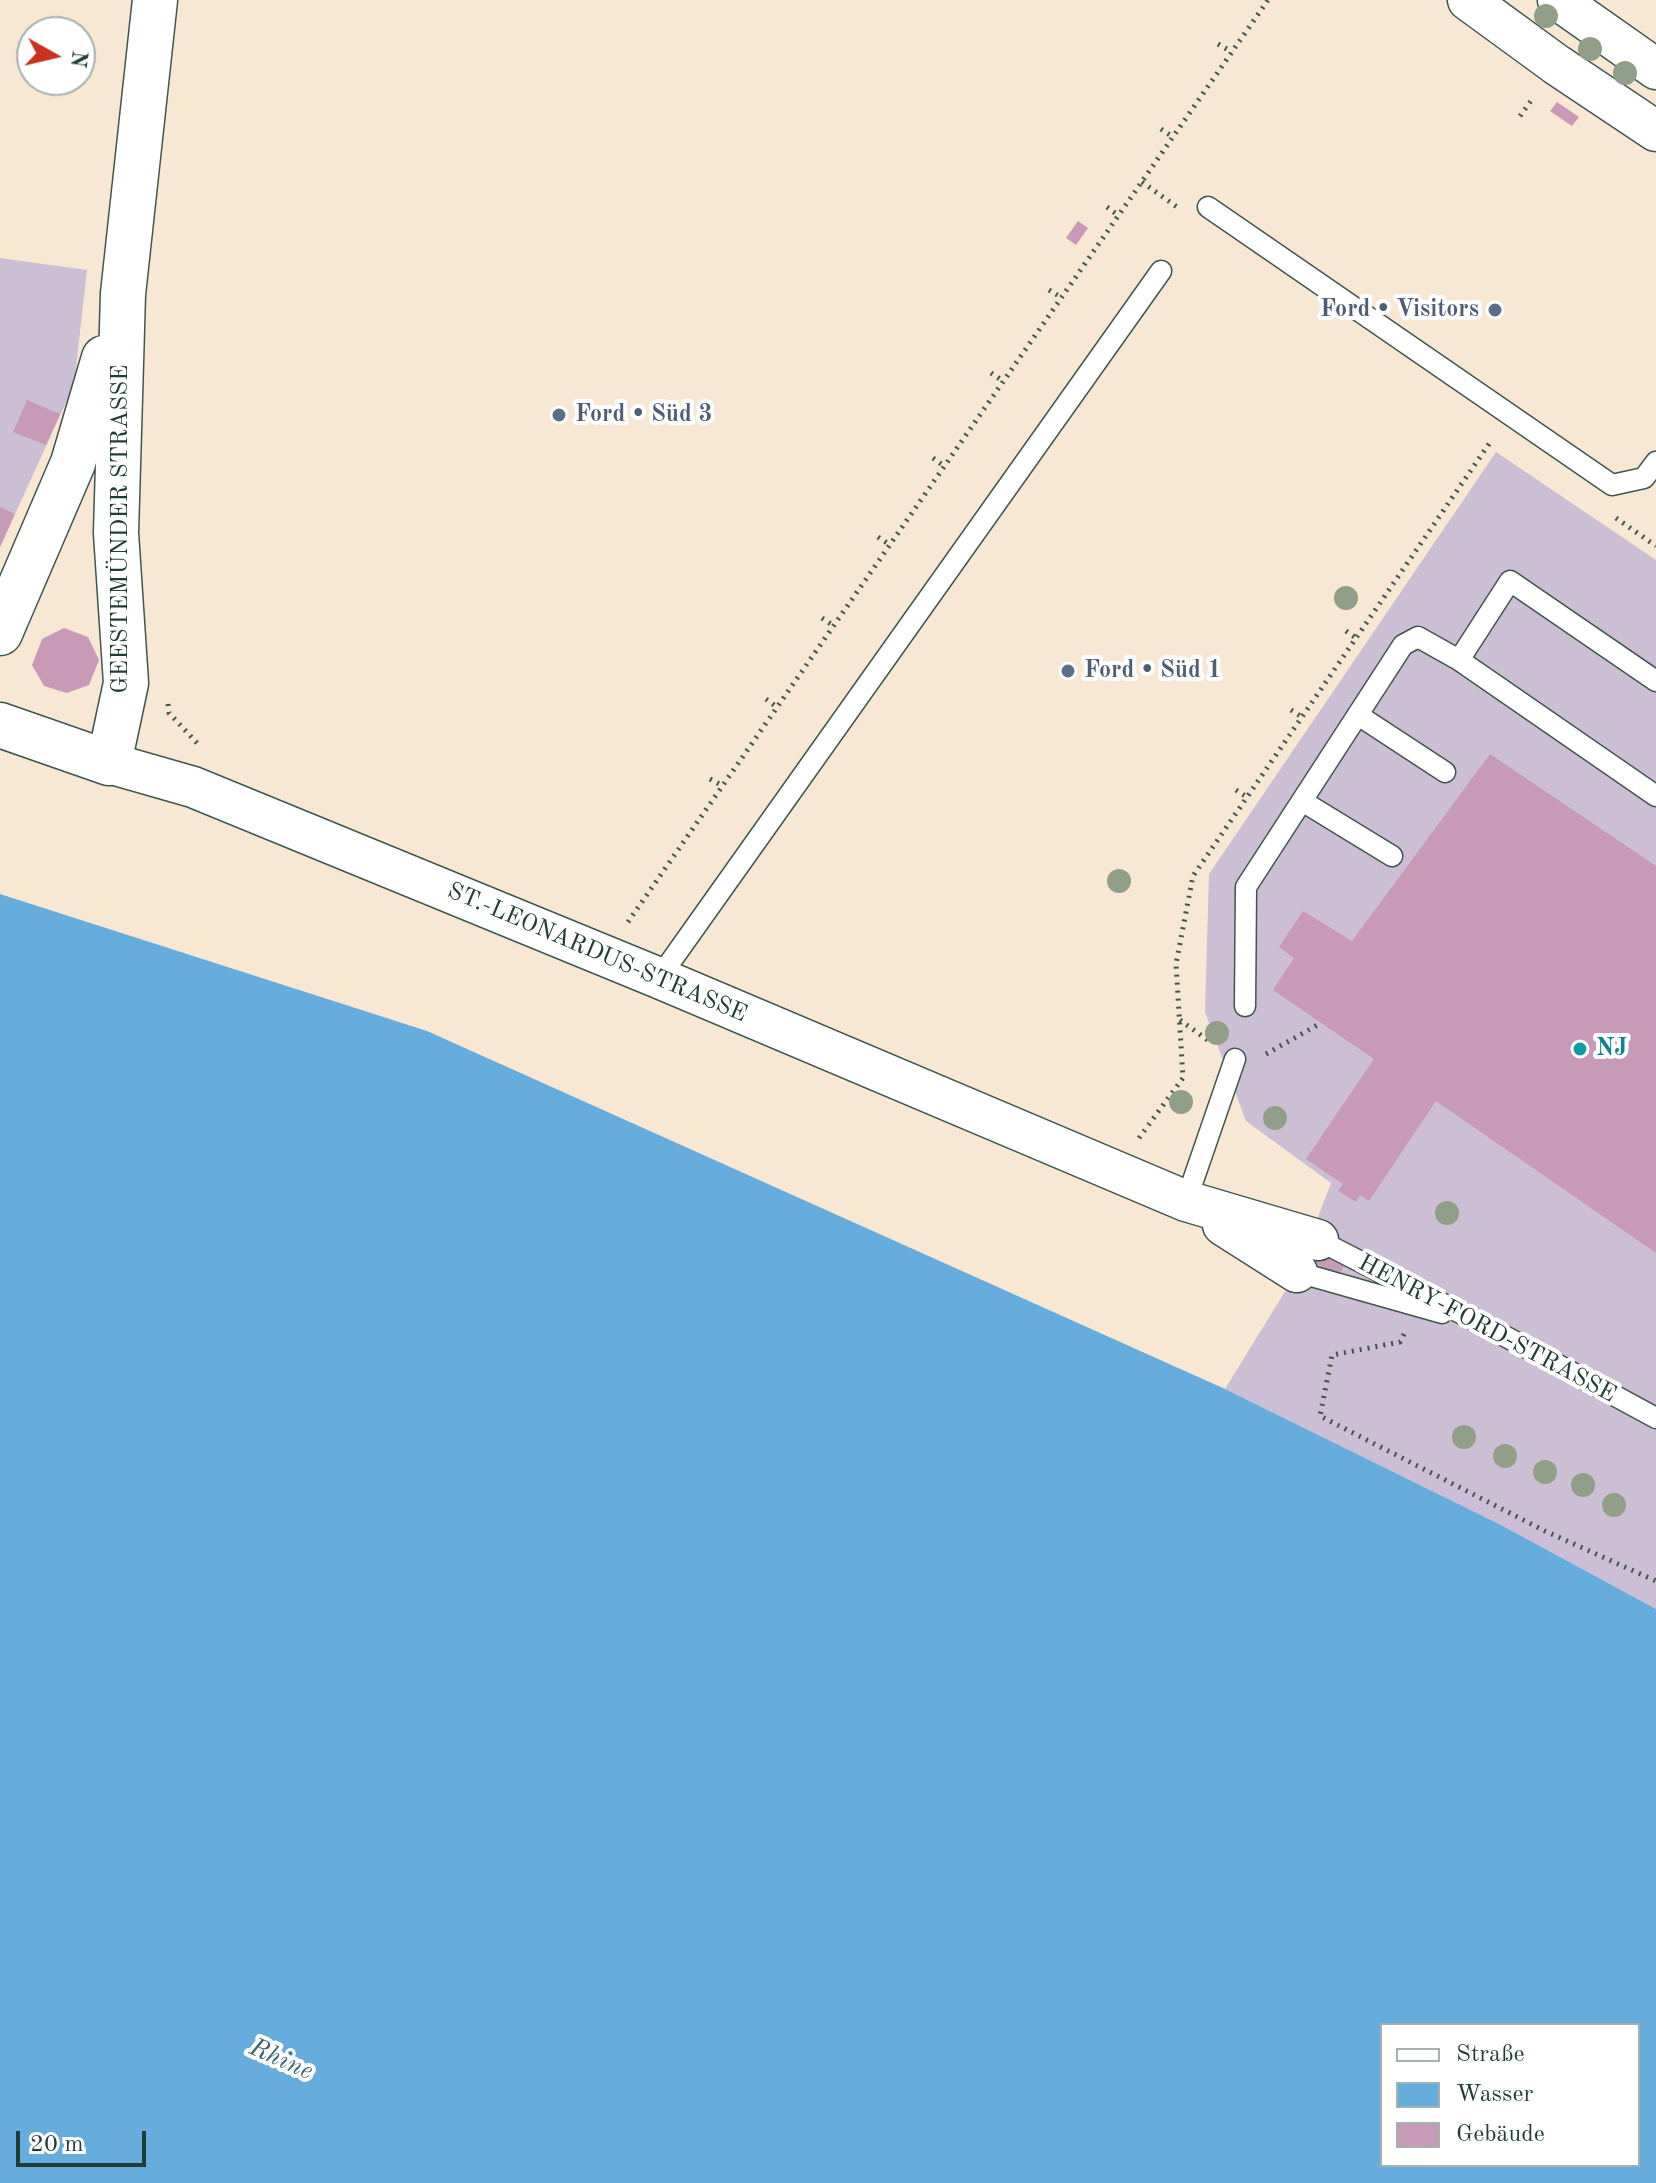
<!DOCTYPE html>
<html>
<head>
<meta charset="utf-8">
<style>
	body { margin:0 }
	#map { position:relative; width:1656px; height:2183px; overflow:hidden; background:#f7e7d3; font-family:"Old Standard TT",serif }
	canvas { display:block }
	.legend { position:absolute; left:1380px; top:2023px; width:260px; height:144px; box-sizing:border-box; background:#fff; border:2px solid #a5b1ae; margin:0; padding:10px 14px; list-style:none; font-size:24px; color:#1f3d34 }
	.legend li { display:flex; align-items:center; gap:16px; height:40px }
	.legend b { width:40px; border:2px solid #a5b1ae }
	.north { position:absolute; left:16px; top:16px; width:80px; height:80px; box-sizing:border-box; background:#fff; border:2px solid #a5b1ae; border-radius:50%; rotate:98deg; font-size:22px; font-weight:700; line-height:32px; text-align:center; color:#1f3d34 }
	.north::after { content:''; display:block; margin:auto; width:28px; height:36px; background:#c8321e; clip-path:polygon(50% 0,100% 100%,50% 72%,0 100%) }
	.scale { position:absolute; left:16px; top:2131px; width:130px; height:36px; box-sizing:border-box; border:4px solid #1f3d34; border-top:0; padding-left:10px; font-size:24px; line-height:28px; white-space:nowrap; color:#1f3d34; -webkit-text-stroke:6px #fff; paint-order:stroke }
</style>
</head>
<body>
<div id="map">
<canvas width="1656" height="2183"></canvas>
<ul class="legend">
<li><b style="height:10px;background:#fff"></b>Straße</li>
<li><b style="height:22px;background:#66acdc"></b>Wasser</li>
<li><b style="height:22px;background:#c79ab7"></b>Gebäude</li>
</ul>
<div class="north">N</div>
<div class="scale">20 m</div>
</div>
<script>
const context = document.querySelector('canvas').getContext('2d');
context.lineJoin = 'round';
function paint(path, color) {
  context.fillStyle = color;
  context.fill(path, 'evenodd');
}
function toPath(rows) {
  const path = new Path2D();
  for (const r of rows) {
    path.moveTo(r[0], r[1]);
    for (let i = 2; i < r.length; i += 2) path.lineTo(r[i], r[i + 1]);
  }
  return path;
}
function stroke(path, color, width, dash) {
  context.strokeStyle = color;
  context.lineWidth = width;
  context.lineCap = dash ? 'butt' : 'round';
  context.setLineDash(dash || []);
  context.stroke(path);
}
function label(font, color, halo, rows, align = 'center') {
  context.font = font + ' "Old Standard TT",serif';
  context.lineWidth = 8;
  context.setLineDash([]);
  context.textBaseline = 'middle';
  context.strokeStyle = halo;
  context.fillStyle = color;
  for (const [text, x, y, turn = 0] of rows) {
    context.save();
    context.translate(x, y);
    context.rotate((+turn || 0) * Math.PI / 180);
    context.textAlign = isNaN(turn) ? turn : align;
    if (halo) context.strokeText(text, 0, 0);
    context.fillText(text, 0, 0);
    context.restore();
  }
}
paint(toPath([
	[0,258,87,270,74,385,0,547],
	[1496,452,1656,560,1656,1609,1501,1525,1225,1389,1297,1272,1331,1183,1246,1121,1205,1012,1209,874]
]), '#ccbed4');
paint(toPath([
	[0,894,427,1031,1225,1389,1501,1525,1656,1609,1656,2183,0,2183],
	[1382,2025,1638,2025,1638,2165,1382,2165]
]), '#66acdc');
paint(toPath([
	[1557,102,1579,117,1572,126,1550,111],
	[1078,221,1088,228,1076,245,1066,238],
	[27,400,60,414,46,445,13,432],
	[0,507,15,514,0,547],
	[64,628,88,637,99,660,89,685,67,693,44,686,32,665,42,639],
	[1490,754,1656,866,1656,1253,1436,1101,1369,1201,1360,1195,1356,1202,1338,1191,1343,1184,1306,1159,1374,1059,1273,990,1294,958,1279,947,1303,911,1352,941],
	[1318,1253,1344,1266,1338,1278,1312,1265]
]), '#c79ab7');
const service = toPath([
	[1208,207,1612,485,1644,478,1656,462],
	[1656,681,1510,581,1459,660,1656,796],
	[1358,715,1445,772],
	[1302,801,1392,856],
	[659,978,1161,271],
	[1245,1006,1246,887,1403,645,1418,637,1459,660],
	[1186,1201,1235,1059],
	[1318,1240,1488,1327,1656,1418],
	[1297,1272,1442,1313]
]);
const minor = toPath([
	[1468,0,1557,65,1656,131],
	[1558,0,1656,69],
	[109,763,193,787,659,978,1186,1201,1318,1240],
	[1223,1225,1297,1272]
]);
const tertiary = toPath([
	[0,633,73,463,104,358],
	[0,725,109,763,126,683,116,533,123,294,155,0]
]);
stroke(service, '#3f564c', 23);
stroke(minor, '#3f564c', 43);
stroke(tertiary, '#3f564c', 47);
stroke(toPath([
	[1218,44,1232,52],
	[1520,116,1533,98],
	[1161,129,1173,137],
	[1142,182,1177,207],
	[1107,207,1119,216],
	[1049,290,1062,298],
	[991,373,1003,381],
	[933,458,944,466],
	[1616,518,1656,546],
	[878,537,890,545],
	[822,618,834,626],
	[1346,631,1356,638],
	[766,699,778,708],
	[168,704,169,713,197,743],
	[1291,710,1302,717],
	[710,779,723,786],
	[1236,790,1247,797],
	[628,922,1268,0],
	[1180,1020,1209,1041],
	[1266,1054,1321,1023],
	[1139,1138,1183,1078,1176,964,1193,876,1491,441],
	[1404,1334,1400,1342,1332,1355,1320,1416,1545,1531,1656,1581]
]), '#3f564c', 5, [2, 6]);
stroke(service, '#fff', 20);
stroke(minor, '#fff', 40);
stroke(tertiary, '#fff', 44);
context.fillStyle = '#929f88';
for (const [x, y] of [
	[1546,16],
	[1590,49],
	[1625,73],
	[1346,598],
	[1119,881],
	[1217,1033],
	[1181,1102],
	[1275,1118],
	[1447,1213],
	[1464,1437],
	[1505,1456],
	[1545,1472],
	[1583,1485],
	[1614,1505]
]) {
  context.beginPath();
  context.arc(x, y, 12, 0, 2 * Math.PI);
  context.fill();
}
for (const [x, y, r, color] of [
	[1495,310,8,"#5c6f8a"],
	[559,415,8,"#5c6f8a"],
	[1068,671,8,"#5c6f8a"],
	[1580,1049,8,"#0f9aa8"]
]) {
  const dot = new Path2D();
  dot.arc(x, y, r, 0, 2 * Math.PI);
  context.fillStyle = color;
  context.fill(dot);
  stroke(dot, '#fff', 3);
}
label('bold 24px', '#4e5e75', '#fff', [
	["Ford • Visitors",1479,310,"right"],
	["Ford • Süd 3",575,415],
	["Ford • Süd 1",1084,671]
], 'left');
label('24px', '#1f3d34', '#fff', [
	["GEESTEMÜNDER STRASSE",121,529,-90],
	["ST.-LEONARDUS-STRASSE",597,953,23],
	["HENRY-FORD-STRASSE",1487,1329,28]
]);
label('bold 24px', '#0d838f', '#fff', [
	["NJ",1596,1049]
], 'left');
label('italic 26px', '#38646f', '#fff', [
	["Rhine",281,2060,24]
]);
</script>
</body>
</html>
